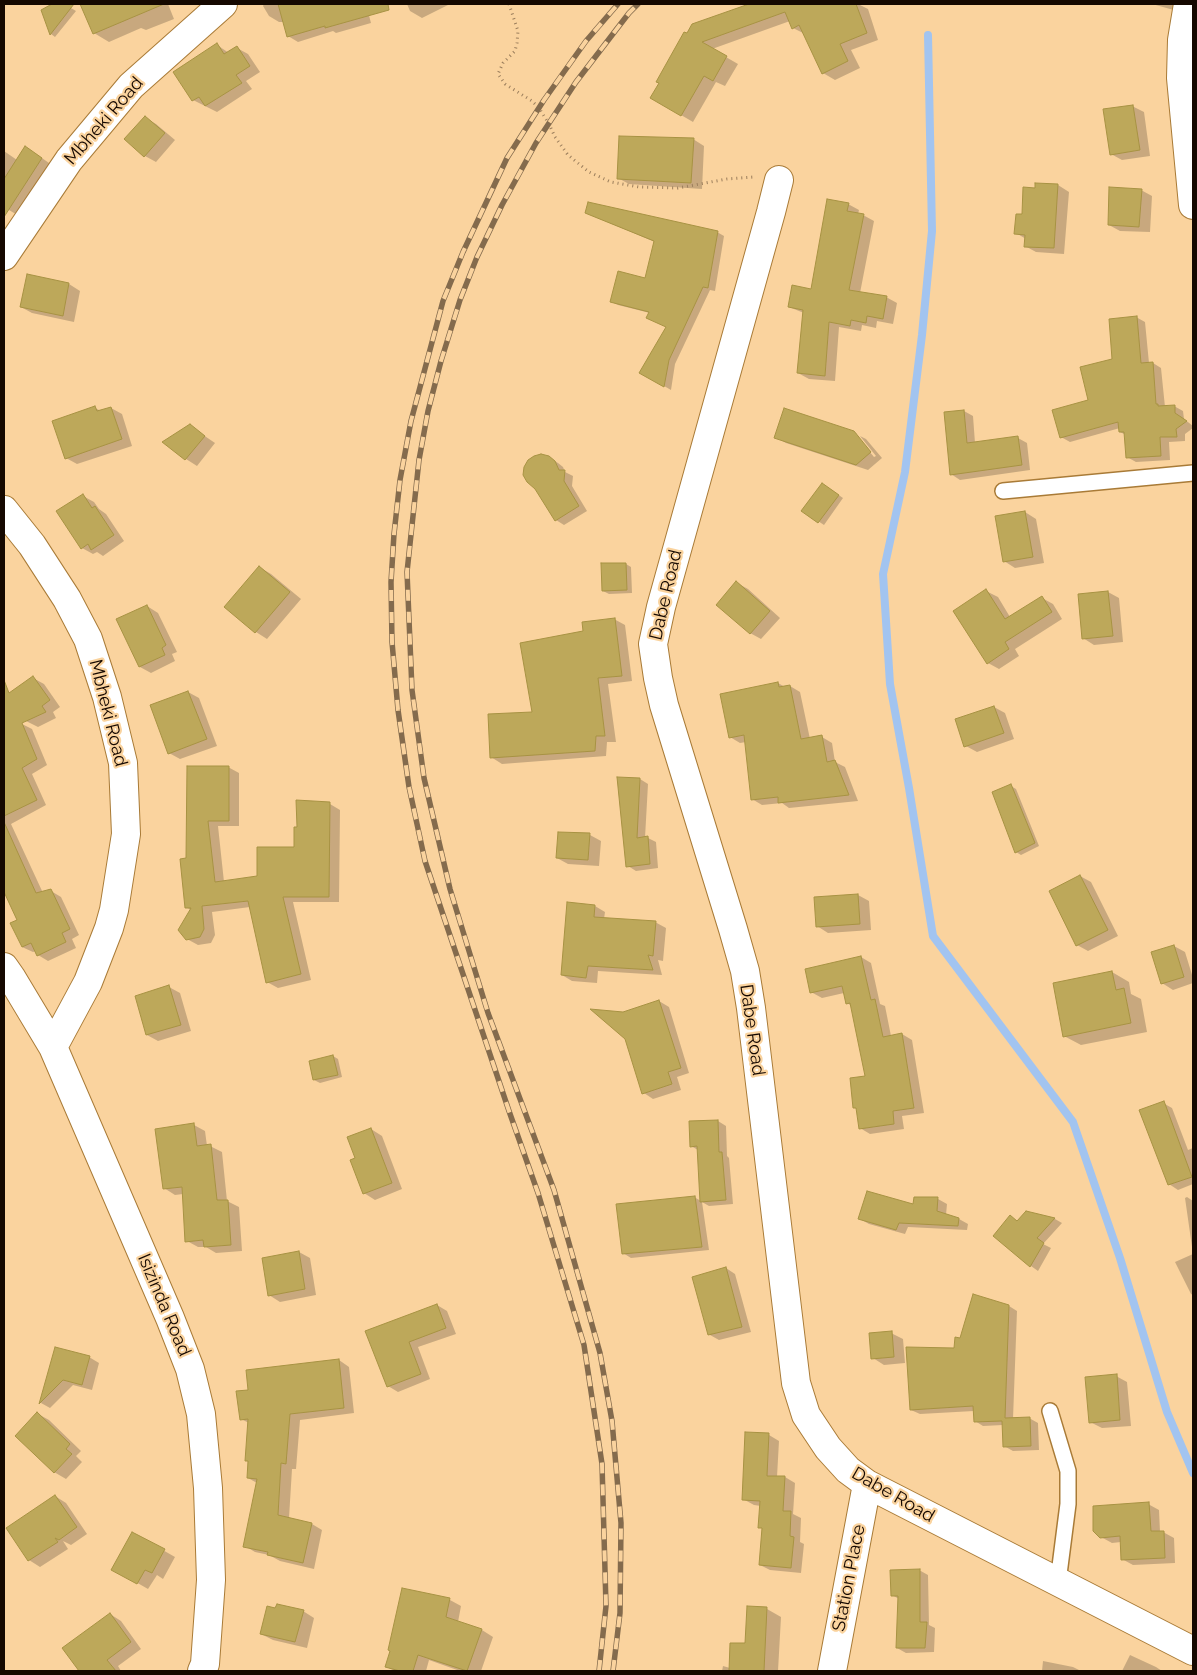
<!DOCTYPE html>
<html>
<head>
<meta charset="utf-8">
<style>
	body { margin:0 }
	#map { position:relative; width:1197px; height:1675px; overflow:hidden; background:#fad39e; font-family:Raleway,sans-serif }
	canvas { display:block }
	.frame { position:absolute; inset:0; border:5px solid #150800; pointer-events:none }
</style>
</head>
<body>
<div id="map">
<canvas width="1197" height="1675"></canvas>
<div class="frame"></div>
</div>
<script>
const context = document.querySelector('canvas').getContext('2d');
context.lineJoin = 'round';
function paint(path, color) {
  context.fillStyle = color;
  context.fill(path, 'evenodd');
}
function toPath(rows) {
  const path = new Path2D();
  for (const r of rows) {
    path.moveTo(r[0], r[1]);
    for (let i = 2; i < r.length; i += 2) path.lineTo(r[i], r[i + 1]);
  }
  return path;
}
function stroke(path, color, width, dash) {
  context.strokeStyle = color;
  context.lineWidth = width;
  context.lineCap = dash ? 'butt' : 'round';
  context.setLineDash(dash || []);
  context.stroke(path);
}
function label(font, color, halo, rows, align = 'center') {
  context.font = font + ' Raleway,sans-serif';
  context.lineWidth = 4.5;
  context.setLineDash([]);
  context.textBaseline = 'middle';
  context.strokeStyle = halo;
  context.fillStyle = color;
  for (const [text, x, y, turn = 0] of rows) {
    context.save();
    context.translate(x, y);
    context.rotate((+turn || 0) * Math.PI / 180);
    context.textAlign = isNaN(turn) ? turn : align;
    if (halo) context.strokeText(text, 0, 0);
    context.fillText(text, 0, 0);
    context.restore();
  }
}
paint(toPath([
	[81,4,168,4,174,19,146,30,141,28,109,42,94,33],
	[264,4,366,4,371,23,336,33,333,31,298,42,288,36,284,22,279,22,269,16,263,6],
	[407,4,450,4,422,18,410,11],
	[752,4,843,4,844,6,858,4,868,9,878,40,851,50,860,68,835,80,823,73,805,34,793,28,790,21,712,49,738,64,725,86,716,82,693,122,652,98,693,25],
	[1152,4,1183,4,1181,12],
	[51,5,71,8,76,11,55,37,51,34],
	[217,45,229,53,237,48,248,54,260,72,246,81,252,89,217,112,193,100],
	[1132,106,1144,112,1150,156,1122,160,1111,154],
	[145,118,156,124,175,140,156,162,145,156],
	[693,139,704,146,702,189,629,184,618,178],
	[4,151,17,160,36,154,52,165,19,216,4,207],
	[1058,185,1069,192,1064,254,1036,252,1025,246,1026,239,1016,233,1036,189],
	[1141,190,1152,196,1150,232,1120,231,1109,225],
	[848,204,859,210,858,214,863,215,874,221,860,293,886,297,897,303,893,324,877,321,876,328,862,325,861,331,839,327,835,381,809,379,798,373,804,313,789,307,812,290],
	[593,216,717,232,724,236,715,291,710,290,675,364,671,390,640,372,667,327,650,313,618,305,612,302,646,279,655,242],
	[28,275,69,284,80,291,74,322,32,313,21,307],
	[1136,317,1145,322,1149,363,1153,363,1161,368,1165,407,1174,406,1183,411,1184,419,1193,426,1193,428,1185,434,1185,441,1169,442,1170,460,1136,462,1127,457,1126,435,1120,432,1120,428,1070,442,1061,437,1090,401],
	[95,408,101,411,111,408,122,414,132,446,77,464,66,458],
	[964,411,973,416,975,443,1018,438,1027,443,1030,470,960,480,951,474],
	[190,426,215,443,197,466,186,459,164,442],
	[854,432,857,434,855,434,874,457,876,456,860,436,866,439,882,458,868,470,786,443,775,437],
	[548,457,558,463,563,467,565,472,573,476,572,486,587,511,564,525,556,520],
	[827,487,843,498,824,525,803,511],
	[83,496,94,502,99,509,106,514,124,541,103,556,97,552,93,554,82,548],
	[1025,512,1036,519,1044,563,1015,568,1004,561],
	[626,564,631,567,632,593,609,594,603,591],
	[259,567,271,574,301,599,267,639,256,632,226,606],
	[737,583,748,589,780,618,761,639,750,633],
	[986,591,998,597,1010,617,1042,598,1053,604,1062,619,1015,649,1019,656,999,669,988,663],
	[1108,592,1119,598,1123,642,1094,645,1083,638],
	[147,606,158,613,177,652,172,654,175,661,151,673,140,667,118,620],
	[614,619,625,625,632,681,608,684,616,742,607,742,606,756,502,764,491,757,534,713,584,632],
	[33,678,44,684,60,707,53,712,56,718,38,727,26,721],
	[778,683,785,687,790,686,800,692,810,739,822,737,832,743,835,762,845,767,858,801,789,808,782,803,762,805,752,799,746,742,740,743,730,737],
	[188,692,199,698,217,746,180,759,169,753],
	[994,707,1005,713,1014,739,977,752,966,746],
	[22,724,32,729,47,765,32,774,46,805,11,824,43,893,51,891,61,897,79,935,72,939,76,948,48,961,38,955,36,951,33,952,22,947,18,920,4,889,4,734],
	[228,767,239,773,239,826,218,826,224,882,258,877,296,848,330,804,340,810,339,902,293,902,311,980,278,988,267,982,250,907,212,912,215,935,211,943,198,945,187,939,191,910,186,907,187,859],
	[640,779,648,784,645,838,648,838,656,842,658,868,636,871,628,866],
	[1011,786,1016,789,1039,846,1021,855,1016,852],
	[590,835,601,841,599,866,568,864,557,858],
	[1080,876,1091,882,1118,936,1088,951,1077,945],
	[858,895,869,901,871,930,828,933,817,926],
	[595,906,605,912,604,919,655,922,666,928,663,961,658,960,662,975,598,971,597,983,572,981,562,975],
	[1174,946,1185,952,1193,978,1193,983,1173,990,1162,983],
	[861,957,871,963,880,1004,885,1006,891,1036,902,1034,912,1040,924,1113,902,1116,904,1129,870,1134,860,1128,857,1109,854,1107,867,1077,852,1006,847,1003,844,993,822,998,811,992],
	[1112,972,1129,982,1131,994,1141,999,1147,1032,1081,1045,1064,1036],
	[169,987,180,993,191,1031,158,1041,147,1035],
	[659,1001,669,1007,689,1073,677,1077,681,1090,653,1099,644,1093],
	[333,1056,338,1059,342,1077,320,1083,314,1080],
	[1163,1103,1172,1108,1188,1150,1193,1148,1193,1184,1178,1190,1169,1184],
	[718,1121,726,1126,727,1156,729,1158,733,1204,709,1206,702,1202,709,1250,631,1258,623,1253,694,1197,701,1201,698,1150,691,1146],
	[194,1125,205,1131,207,1146,210,1146,222,1152,227,1201,239,1207,242,1251,216,1253,206,1247,198,1247,187,1241,183,1194,175,1195,164,1188],
	[371,1129,382,1136,402,1189,375,1200,364,1193,357,1159],
	[1187,1197,1193,1201,1193,1295,1191,1294,1175,1262,1193,1254,1185,1198],
	[915,1198,938,1199,947,1204,946,1215,959,1219,968,1224,967,1230,908,1227,905,1234,869,1224,860,1219,914,1206],
	[1026,1212,1055,1219,1062,1223,1043,1244,1051,1248,1038,1271,1031,1266,994,1236,1010,1217,1018,1221],
	[299,1252,310,1258,316,1295,280,1302,269,1295],
	[726,1268,735,1274,751,1332,719,1340,710,1335],
	[437,1305,447,1311,456,1334,418,1347,430,1379,398,1392,388,1386,367,1332],
	[1009,1306,1017,1311,1013,1419,1029,1418,1038,1423,1039,1450,1013,1451,1004,1446,1003,1425,983,1426,975,1421,974,1411,920,1414,911,1410,960,1339],
	[891,1333,903,1339,905,1363,884,1365,873,1358],
	[56,1349,89,1357,99,1363,92,1390,73,1385,50,1408,41,1403],
	[339,1360,349,1367,354,1413,300,1420,296,1469,292,1469,289,1518,312,1524,322,1530,314,1569,280,1561,269,1555,255,1552,245,1546,257,1483,248,1478,249,1462,246,1460,249,1423,241,1419,249,1391],
	[1116,1376,1127,1382,1131,1426,1102,1428,1090,1422],
	[38,1414,49,1420,81,1451,76,1456,82,1462,66,1479,54,1472],
	[769,1435,779,1441,777,1477,785,1477,795,1483,793,1514,801,1518,800,1542,804,1544,801,1573,770,1570,760,1565,764,1529,760,1527,761,1506,754,1505,743,1499],
	[55,1496,66,1503,87,1534,71,1545,63,1541,68,1549,40,1567,29,1560,8,1528],
	[1148,1504,1159,1510,1160,1532,1163,1532,1174,1538,1175,1563,1133,1565,1122,1559,1121,1542,1112,1543,1101,1537],
	[133,1533,175,1557,163,1579,157,1575,148,1589,113,1569],
	[919,1570,928,1575,929,1625,935,1628,934,1652,906,1653,897,1648,899,1599,892,1595],
	[403,1589,450,1600,461,1606,458,1622,482,1630,493,1637,481,1671,460,1671,429,1660,426,1671,395,1671,387,1667],
	[767,1609,781,1617,778,1671,722,1671,723,1666,730,1668],
	[303,1611,314,1618,307,1648,273,1640,261,1634],
	[110,1614,121,1621,141,1649,118,1666,121,1671,81,1671,64,1649],
	[1130,1655,1156,1667,1162,1671,1122,1671],
	[1043,1661,1073,1667,1081,1671,1042,1671]
]), '#0003');
stroke(toPath([
	[928,35,932,231,922,335,905,472,883,574,890,684,909,788,933,936,1073,1122,1120,1258,1167,1412,1193,1473]
]), '#a2c4f0', 8);
const building = toPath([
	[52,4,74,4,50,35,41,10,52,4],
	[80,4,164,4,93,34,80,4],
	[278,4,388,4,389,10,325,28,325,26,287,37,278,4],
	[749,4,856,4,867,33,840,44,848,61,822,74,799,25,792,29,785,12,702,42,727,56,713,81,704,76,681,116,650,98,659,83,656,82,684,32,687,33,692,24,749,4],
	[217,43,224,54,237,46,250,66,236,75,242,83,205,106,199,97,192,101,173,72,217,43],
	[1133,105,1140,150,1110,155,1103,109,1133,105],
	[145,116,165,133,144,157,124,139,145,116],
	[619,136,694,138,691,183,617,179,619,136],
	[25,146,42,158,4,217,4,179,25,146],
	[1035,183,1058,184,1054,248,1024,247,1025,235,1014,234,1016,214,1022,214,1023,187,1035,188,1035,183],
	[1109,187,1142,189,1139,227,1108,225,1109,187],
	[827,199,849,203,847,211,864,214,849,290,887,296,883,319,867,316,866,323,851,320,850,326,829,322,825,376,797,373,803,310,788,307,792,285,811,289,827,199],
	[588,202,718,231,708,288,703,287,669,360,664,387,639,373,666,327,646,318,649,312,610,302,618,271,645,278,654,241,585,213,588,202],
	[27,274,69,283,63,316,20,307,27,274],
	[1137,316,1141,363,1153,362,1156,404,1158,404,1158,406,1175,405,1175,413,1187,421,1176,429,1177,437,1160,437,1161,456,1126,458,1124,432,1119,432,1118,422,1060,438,1052,410,1088,400,1080,367,1112,359,1109,319,1137,316],
	[95,406,97,411,111,407,122,439,65,459,52,421,95,406],
	[784,408,854,431,871,452,856,465,774,438,784,408],
	[964,410,967,443,1018,436,1022,465,950,475,944,412,964,410],
	[190,424,205,436,185,460,162,442,190,424],
	[541,454,549,456,555,461,559,470,565,470,564,481,579,506,555,521,535,489,527,482,523,475,524,467,528,460,534,456,541,454],
	[822,483,839,495,818,523,801,511,822,483],
	[83,494,92,508,95,506,114,535,91,550,88,544,81,549,56,511,83,494],
	[1025,511,1033,557,1003,562,995,516,1025,511],
	[601,563,626,563,627,590,602,591,601,563],
	[259,566,290,592,255,633,224,607,259,566],
	[736,581,770,611,750,634,716,605,736,581],
	[986,589,1005,619,1042,596,1052,612,1005,642,1009,649,987,664,953,611,986,589],
	[1108,591,1113,636,1082,639,1078,594,1108,591],
	[147,605,166,645,162,648,165,655,139,667,116,619,147,605],
	[615,618,622,676,598,678,605,736,596,736,595,751,490,758,488,714,532,712,520,643,583,631,582,622,615,618],
	[33,676,50,700,42,706,46,712,22,723,37,759,22,768,37,800,4,816,4,680,9,693,33,676],
	[778,682,779,687,790,685,801,739,822,735,827,762,835,760,849,795,778,803,778,797,751,800,744,735,729,738,720,694,778,682],
	[188,691,207,739,168,754,150,705,188,691],
	[994,706,1004,733,964,747,955,719,994,706],
	[187,766,229,766,229,821,208,821,215,882,257,876,257,847,294,847,294,827,297,827,296,800,330,802,329,897,283,897,301,974,266,983,248,901,202,906,204,929,200,937,186,940,178,930,191,908,185,908,180,859,186,858,187,766],
	[617,777,640,778,637,838,648,836,650,864,626,867,617,777],
	[1011,784,1035,843,1015,853,992,792,1011,784],
	[4,822,36,893,51,889,70,929,62,933,66,942,37,956,31,943,22,947,10,923,17,920,4,892,4,822],
	[558,832,590,833,588,860,556,858,558,832],
	[1080,875,1108,930,1076,946,1049,891,1080,875],
	[858,894,860,924,816,927,814,897,858,894],
	[567,902,595,905,594,917,656,921,653,956,648,955,653,970,588,966,586,978,561,975,567,902],
	[1174,945,1184,977,1161,984,1151,952,1174,945],
	[861,956,871,1000,875,999,883,1037,902,1033,914,1108,893,1111,894,1124,859,1129,856,1108,853,1108,850,1078,865,1076,850,1003,846,1004,842,986,810,993,805,969,861,956],
	[1112,971,1116,990,1124,988,1131,1023,1063,1037,1053,983,1112,971],
	[169,985,181,1025,146,1035,135,996,169,985],
	[659,1000,681,1068,668,1072,672,1084,642,1094,625,1039,590,1009,623,1012,659,1000],
	[333,1055,338,1075,313,1080,309,1061,333,1055],
	[1164,1101,1192,1177,1168,1185,1139,1110,1164,1101],
	[718,1120,719,1152,722,1152,726,1200,700,1202,697,1146,690,1147,689,1121,718,1120],
	[194,1123,197,1146,211,1144,217,1200,228,1200,231,1245,204,1247,203,1240,185,1242,182,1187,163,1189,155,1129,194,1123],
	[371,1128,392,1183,363,1194,350,1160,355,1158,347,1137,371,1128],
	[867,1191,913,1204,914,1197,938,1197,937,1211,959,1218,958,1226,899,1223,896,1230,858,1219,867,1191],
	[695,1196,702,1247,622,1254,616,1204,695,1196],
	[1026,1211,1055,1218,1037,1238,1044,1243,1030,1267,993,1236,1010,1215,1017,1221,1026,1211],
	[299,1251,305,1289,268,1296,262,1258,299,1251],
	[726,1267,742,1327,708,1335,692,1277,726,1267],
	[973,1294,1009,1305,1005,1418,1030,1417,1031,1446,1003,1447,1002,1421,974,1422,973,1406,910,1410,906,1347,954,1348,955,1337,960,1338,973,1294],
	[437,1304,446,1328,409,1342,421,1374,387,1387,365,1331,437,1304],
	[892,1331,894,1357,871,1359,869,1333,892,1331],
	[55,1347,90,1356,82,1385,63,1380,39,1404,55,1347],
	[339,1359,344,1408,290,1414,286,1464,281,1463,278,1515,312,1523,303,1563,267,1555,268,1552,243,1547,257,1479,247,1478,248,1461,245,1461,248,1419,240,1420,236,1391,248,1390,246,1370,339,1359],
	[1117,1374,1120,1420,1089,1423,1085,1377,1117,1374],
	[37,1412,70,1444,66,1449,72,1454,54,1473,15,1436,37,1412],
	[745,1432,769,1433,767,1476,785,1476,783,1511,791,1511,790,1536,794,1537,791,1568,759,1565,762,1528,758,1528,760,1501,742,1500,745,1432],
	[55,1495,77,1527,59,1540,55,1538,58,1542,28,1561,6,1528,55,1495],
	[1149,1502,1151,1531,1164,1531,1165,1558,1121,1560,1120,1536,1100,1538,1093,1531,1093,1506,1149,1502],
	[132,1532,165,1549,152,1573,145,1570,137,1584,111,1570,132,1532],
	[920,1569,920,1622,927,1622,925,1648,896,1648,898,1596,891,1596,890,1570,920,1569],
	[402,1588,450,1598,446,1617,482,1629,467,1671,418,1655,413,1671,400,1671,385,1667,390,1651,388,1650,402,1588],
	[277,1604,304,1610,295,1642,260,1634,267,1606,275,1608,277,1604],
	[747,1606,767,1607,764,1671,729,1671,730,1643,745,1643,747,1606],
	[110,1613,131,1642,107,1660,116,1671,79,1671,62,1648,110,1613]
]);
paint(building, '#bda85a');
stroke(building, '#a79243', 1);
const service = toPath([
	[1003,491,1193,473],
	[1050,1411,1068,1471,1068,1504,1058,1582]
]);
const minor = toPath([
	[1188,4,1182,40,1181,78,1193,205],
	[779,180,771,212,661,607,653,644,658,678,664,705,733,929,745,971,751,1008,796,1383,806,1415,828,1448,848,1470,867,1484,1193,1651],
	[4,256,69,160,131,86,223,4],
	[4,510,32,545,67,599,88,639,107,697,123,763,126,834,114,910,109,928,88,982,53,1047],
	[4,967,11,977,53,1047,170,1318,190,1369,201,1414,208,1488,211,1580,205,1664,202,1671],
	[832,1671,867,1484]
]);
stroke(service, '#a97b37', 18);
stroke(minor, '#a97b37', 30);
stroke(toPath([
	[509,4,518,31,517,43,515,51,503,63,498,74,505,84,532,101,539,108,549,124,555,137,568,155,589,172,611,182,639,187,678,188,727,179,753,177]
]), '#9b7e5c', 3, [1, 4]);
stroke(service, '#fff', 15);
stroke(minor, '#fff', 28);
const rail = toPath([
	[599,1671,606,1606,602,1464,584,1345,538,1193,509,1111,425,861,409,787,398,710,392,642,391,582,394,534,400,480,411,421,443,301,463,252,507,158,544,100,586,41,618,4],
	[613,1671,620,1613,621,1523,612,1421,600,1353,554,1190,488,1013,450,889,424,778,412,690,407,572,419,460,428,411,441,361,460,300,477,257,502,205,536,143,576,82,629,13,638,4]
]);
stroke(rail, '#846b4d', 5.5);
stroke(rail, '#fad39e', 4, [11]);
label('18px', '#150800', '#fad39e', [
	["Mbheki Road",104,121,-49],
	["Dabe Road",666,595,-77],
	["Mbheki Road",108,713,76],
	["Dabe Road",752,1030,82],
	["Isizinda Road",164,1305,67],
	["Dabe Road",893,1495,30],
	["Station Place",849,1578,-79]
]);
</script>
</body>
</html>
